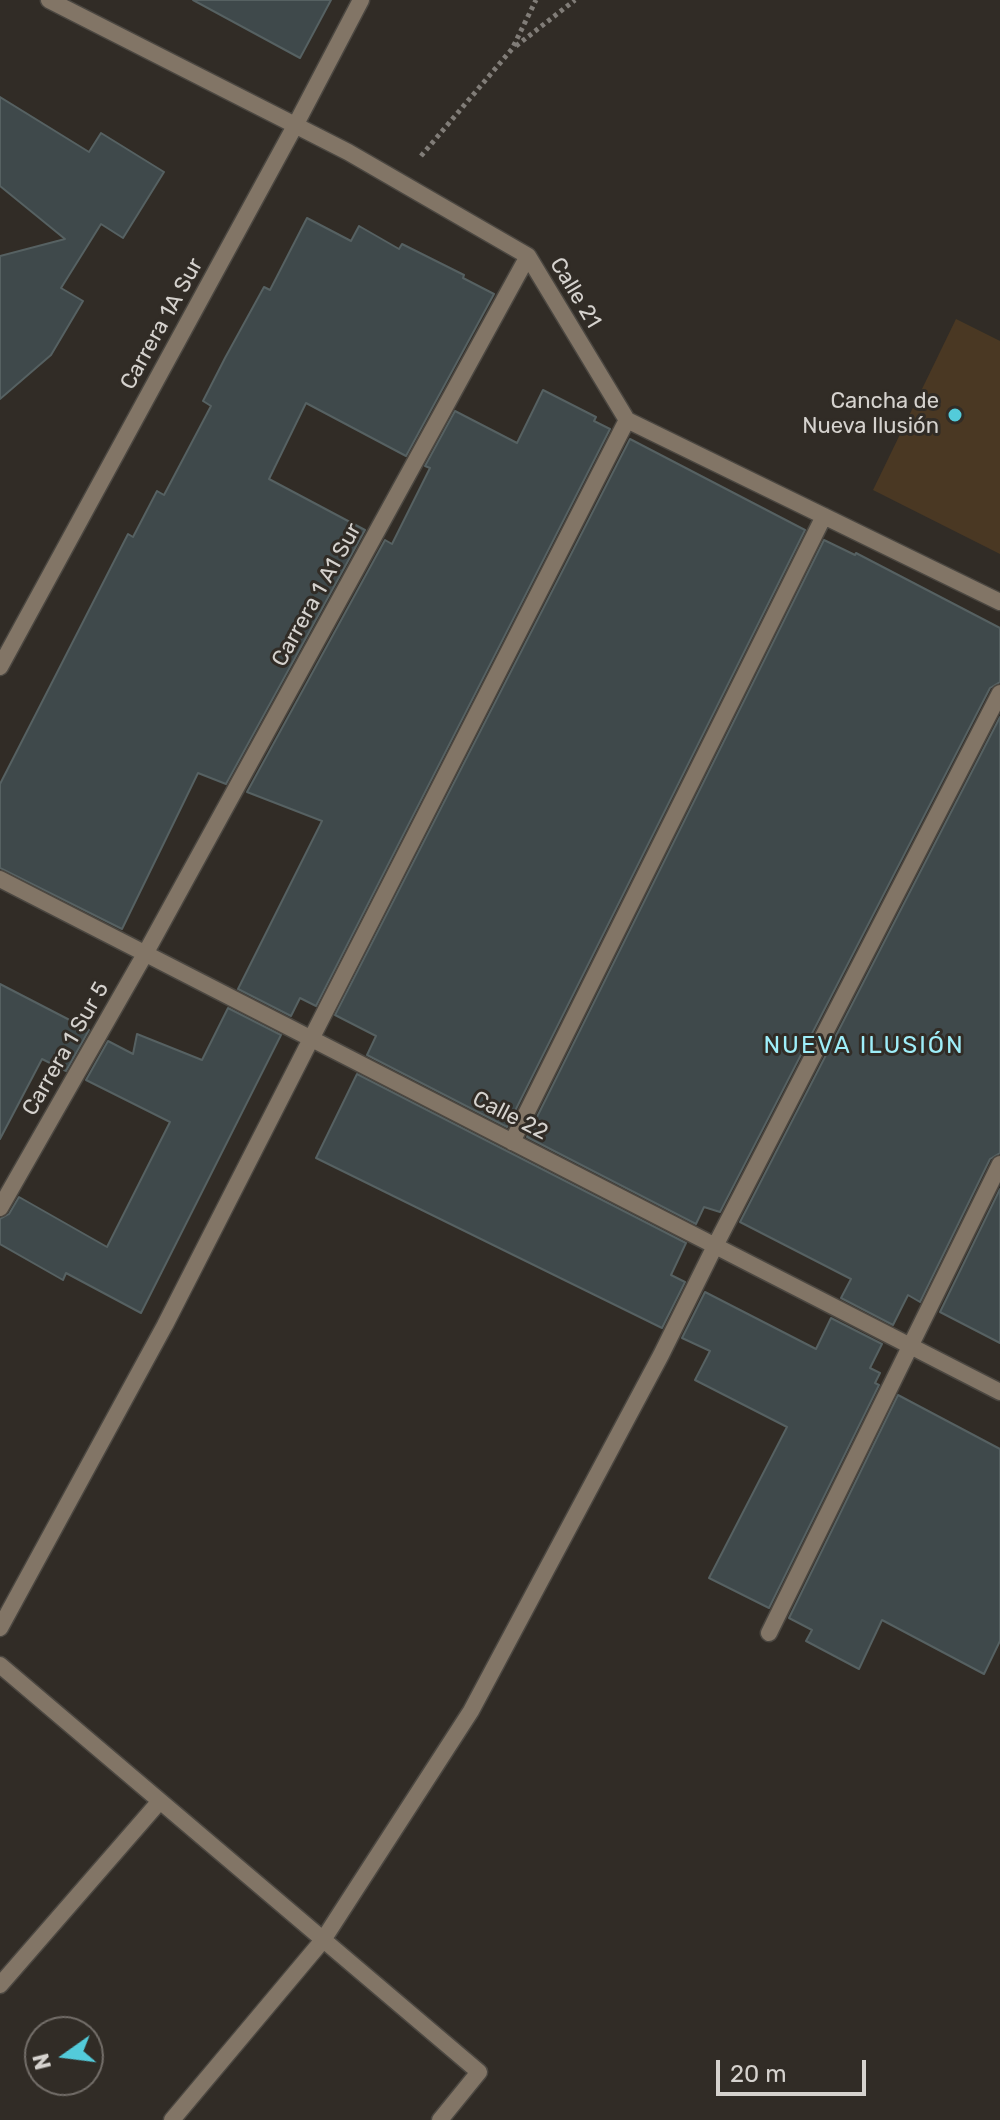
<!DOCTYPE html>
<html>
<head>
<meta charset="utf-8">
<style>
	body { margin:0 }
	#map { position:relative; width:1000px; height:2120px; overflow:hidden; background:#312c26; font-family:Rubik,sans-serif }
	canvas { display:block }
	.north { position:absolute; left:24px; top:2016px; width:80px; height:80px; box-sizing:border-box; background:#312c26; border:2px solid #736e69; border-radius:50%; rotate:256deg; font-size:22px; font-weight:700; line-height:32px; text-align:center; color:#d5d2ce }
	.north::after { content:''; display:block; margin:auto; width:28px; height:36px; background:#53cbda; clip-path:polygon(50% 0,100% 100%,50% 72%,0 100%) }
	.scale { position:absolute; left:716px; top:2060px; width:150px; height:36px; box-sizing:border-box; border:4px solid #d5d2ce; border-top:0; padding-left:10px; font-size:24px; line-height:28px; white-space:nowrap; color:#d5d2ce; -webkit-text-stroke:6px #312c26; paint-order:stroke }
</style>
</head>
<body>
<div id="map">
<canvas width="1000" height="2120"></canvas>
<div class="north">N</div>
<div class="scale">20 m</div>
</div>
<script>
const context = document.querySelector('canvas').getContext('2d');
context.lineJoin = 'round';
function paint(path, color) {
  context.fillStyle = color;
  context.fill(path, 'evenodd');
}
function toPath(rows) {
  const path = new Path2D();
  for (const r of rows) {
    path.moveTo(r[0], r[1]);
    for (let i = 2; i < r.length; i += 2) path.lineTo(r[i], r[i + 1]);
  }
  return path;
}
function stroke(path, color, width, dash) {
  context.strokeStyle = color;
  context.lineWidth = width;
  context.lineCap = dash ? 'butt' : 'round';
  context.setLineDash(dash || []);
  context.stroke(path);
}
function label(font, color, halo, rows, align = 'center') {
  context.font = font + ' Rubik,sans-serif';
  context.lineWidth = 6;
  context.setLineDash([]);
  context.textBaseline = 'middle';
  context.strokeStyle = halo;
  context.fillStyle = color;
  for (const [text, x, y, turn = 0] of rows) {
    context.save();
    context.translate(x, y);
    context.rotate((+turn || 0) * Math.PI / 180);
    context.textAlign = isNaN(turn) ? turn : align;
    if (halo) context.strokeText(text, 0, 0);
    context.fillText(text, 0, 0);
    context.restore();
  }
}
paint(toPath([
	[956,319,1000,341,1000,554,873,490]
]), '#4a3823');
const building = toPath([
	[193,0,331,0,300,58,193,0],
	[0,97,89,152,101,133,164,172,123,238,101,224,61,288,83,301,51,355,0,399,0,256,65,239,0,186,0,97],
	[307,218,351,241,359,226,399,249,402,244,464,275,463,278,494,294,406,456,306,403,269,479,365,530,226,784,198,773,122,929,0,868,0,784,128,534,133,537,157,491,164,495,211,406,203,401,225,358,264,287,270,290,307,218],
	[543,390,596,417,594,421,610,429,316,1006,300,998,291,1016,238,989,322,821,247,792,385,540,392,544,430,468,425,466,455,411,517,443,543,390],
	[630,439,805,530,507,1127,367,1055,376,1036,335,1015,630,439],
	[824,540,855,555,856,553,1000,628,1000,682,990,688,720,1212,704,1207,696,1224,527,1137,824,540],
	[1000,717,1000,1153,990,1159,920,1302,908,1295,893,1325,841,1298,851,1279,740,1222,1000,717],
	[0,984,89,1030,66,1071,42,1059,0,1139,0,984],
	[228,1008,281,1035,141,1313,66,1273,63,1280,0,1244,0,1219,9,1214,19,1197,107,1247,170,1122,86,1080,108,1041,133,1054,137,1034,202,1060,228,1008],
	[357,1074,686,1243,671,1275,685,1282,662,1328,316,1158,357,1074],
	[1000,1189,1000,1343,940,1312,1000,1189],
	[705,1292,816,1349,831,1318,882,1344,870,1368,880,1373,875,1383,879,1385,769,1608,709,1578,787,1427,695,1380,710,1351,682,1338,705,1292],
	[898,1395,1000,1449,1000,1641,984,1674,882,1620,859,1669,806,1641,812,1630,789,1618,898,1395]
]);
paint(building, '#3f494b');
stroke(building, '#566162', 2);
const street = toPath([
	[49,0,348,152,528,256,627,420,1000,602],
	[0,667,296,124,361,0],
	[0,879,1000,1392],
	[512,1142,824,516],
	[0,1208,145,954,528,256],
	[0,1628,165,1325,627,420],
	[769,1633,1000,1164],
	[0,1665,479,2072,440,2120],
	[0,1985,160,1801],
	[172,2120,323,1940,471,1711,661,1355,715,1246,1000,693]
]);
stroke(street, '#4b4741', 19);
stroke(toPath([
	[516,46,575,0],
	[421,156,512,49,536,0]
]), '#817d78', 5, [4, 4]);
stroke(street, '#827566', 16);
for (const [x, y, r, color] of [
	[955,415,8,"#53cbda"]
]) {
  const dot = new Path2D();
  dot.arc(x, y, r, 0, 2 * Math.PI);
  context.fillStyle = color;
  context.fill(dot);
  stroke(dot, '#312c26', 3);
}
label('22px', '#d5d2ce', '#312c26', [
	["Calle 21",575,293,59],
	["Carrera 1A Sur",162,324,-61],
	["Carrera 1 A1 Sur",317,595,-61],
	["Carrera 1 Sur 5",66,1049,-60],
	["Calle 22",510,1116,27]
]);
label('22px', '#d5d2ce', '#312c26', [
	["Cancha de",939,402],
	["Nueva Ilusión",939,427]
], 'right');
context.letterSpacing = '2px';
label('24px', '#9eeef9', '#312c26', [
	["NUEVA ILUSIÓN",864,1046]
]);
context.letterSpacing = '0px';
</script>
</body>
</html>
